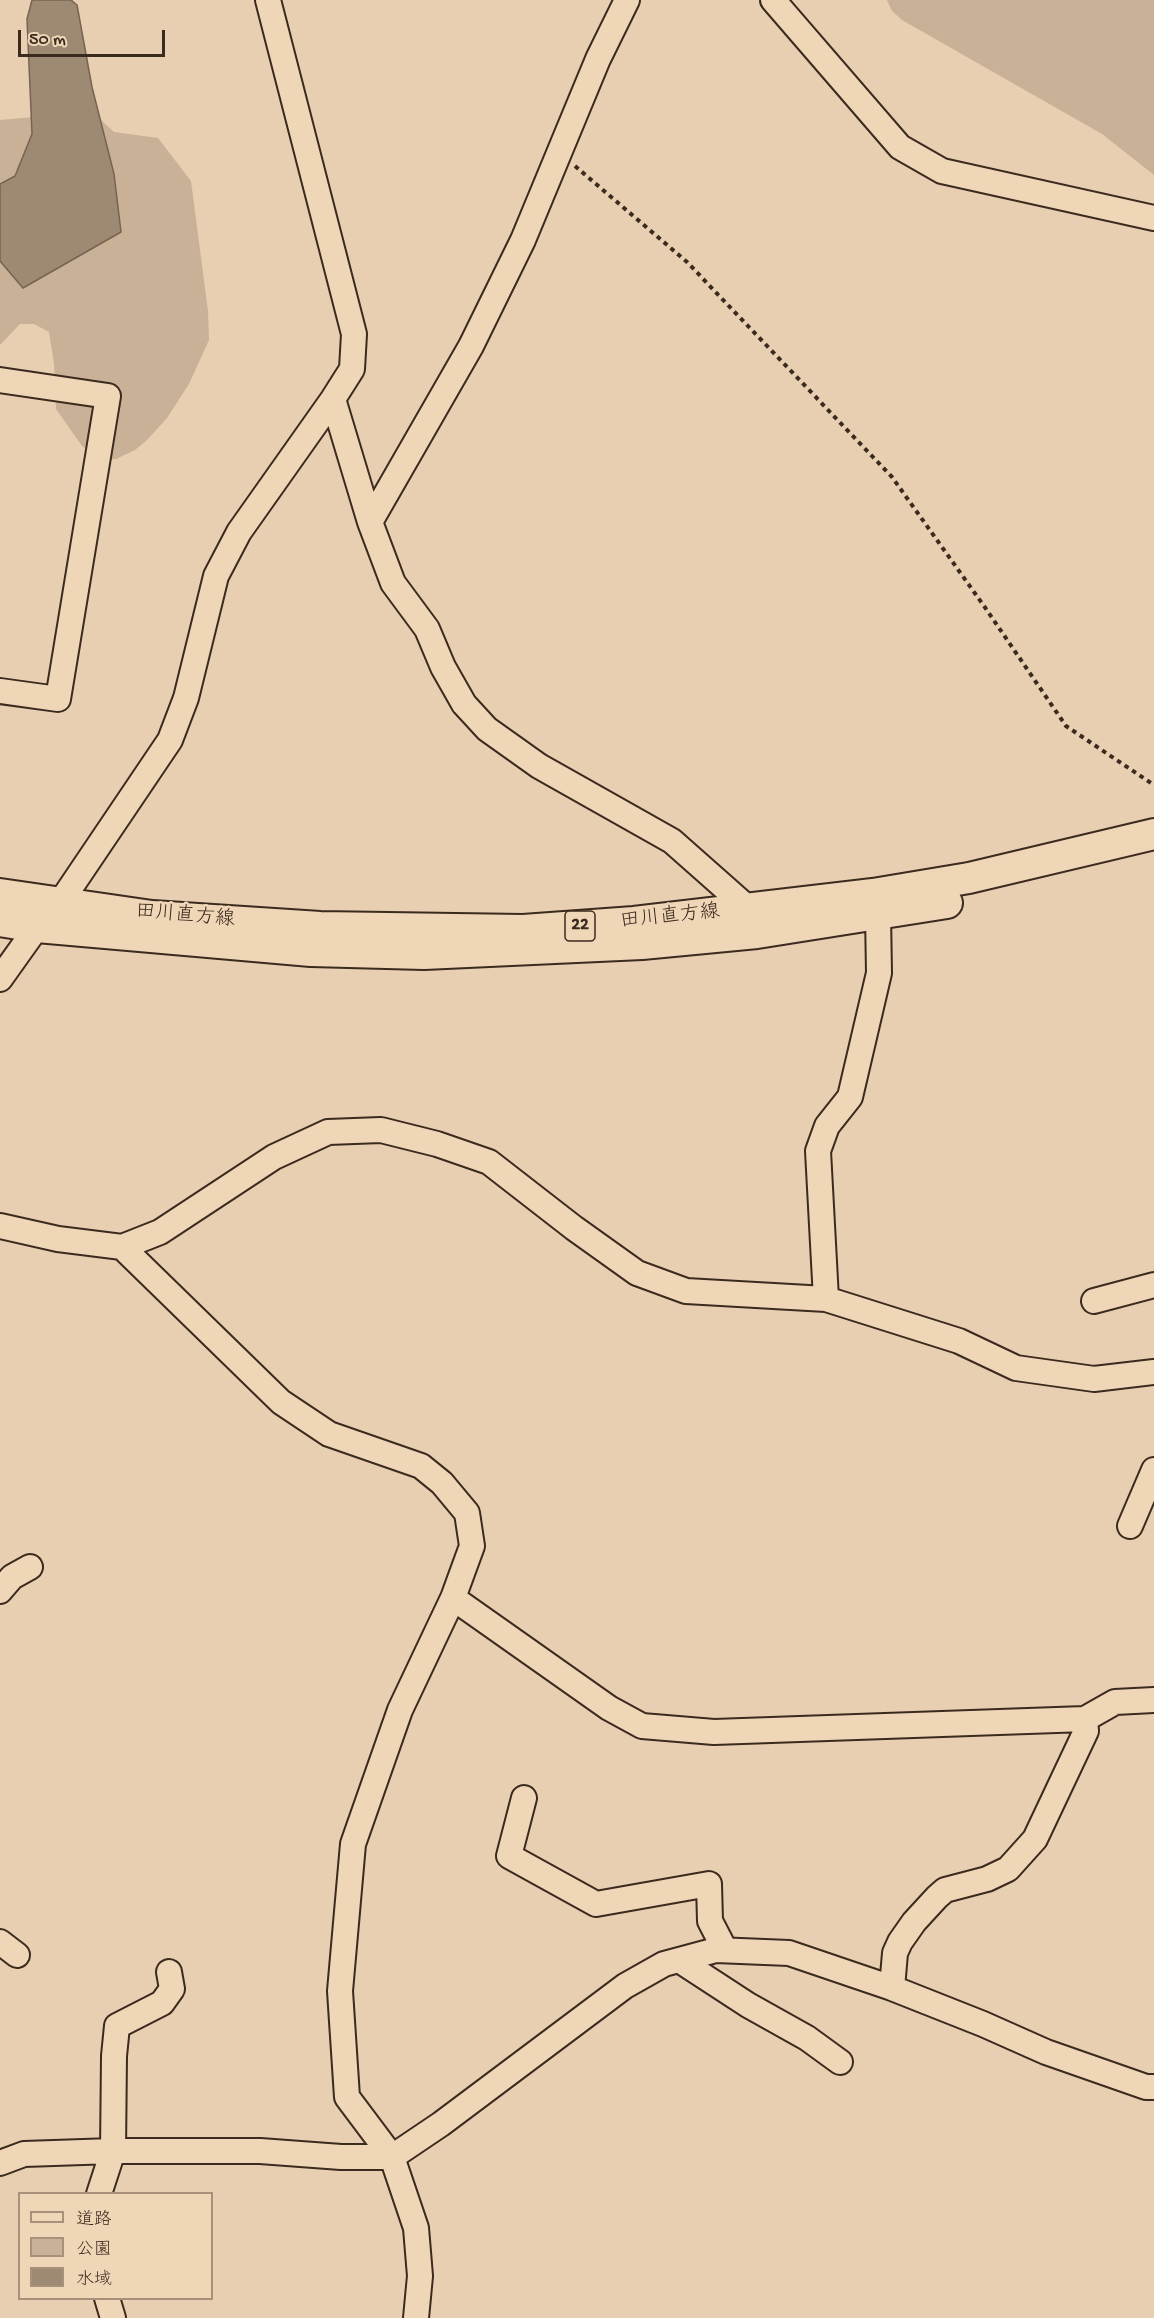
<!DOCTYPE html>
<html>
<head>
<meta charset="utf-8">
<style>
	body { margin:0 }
	#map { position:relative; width:1154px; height:2318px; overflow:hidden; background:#e8cfb1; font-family:"Gochi Hand","Klee One",sans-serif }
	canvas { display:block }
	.legend { position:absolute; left:18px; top:2192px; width:195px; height:108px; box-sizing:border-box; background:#efd6b7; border:2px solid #a7917a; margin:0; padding:8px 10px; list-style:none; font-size:18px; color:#3b2a1e }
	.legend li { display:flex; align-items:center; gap:12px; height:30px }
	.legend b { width:30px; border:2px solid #a7917a }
	.scale { position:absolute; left:18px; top:30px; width:147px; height:27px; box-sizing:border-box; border:3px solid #3b2a1e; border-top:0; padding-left:8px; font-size:18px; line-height:21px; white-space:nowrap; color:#3b2a1e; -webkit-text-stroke:4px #efd6b7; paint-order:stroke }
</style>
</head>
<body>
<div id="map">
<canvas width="1154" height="2318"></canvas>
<ul class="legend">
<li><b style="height:8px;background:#efd6b7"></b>道路</li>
<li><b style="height:16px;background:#c8b196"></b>公園</li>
<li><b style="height:16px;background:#9e8973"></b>水域</li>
</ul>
<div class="scale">50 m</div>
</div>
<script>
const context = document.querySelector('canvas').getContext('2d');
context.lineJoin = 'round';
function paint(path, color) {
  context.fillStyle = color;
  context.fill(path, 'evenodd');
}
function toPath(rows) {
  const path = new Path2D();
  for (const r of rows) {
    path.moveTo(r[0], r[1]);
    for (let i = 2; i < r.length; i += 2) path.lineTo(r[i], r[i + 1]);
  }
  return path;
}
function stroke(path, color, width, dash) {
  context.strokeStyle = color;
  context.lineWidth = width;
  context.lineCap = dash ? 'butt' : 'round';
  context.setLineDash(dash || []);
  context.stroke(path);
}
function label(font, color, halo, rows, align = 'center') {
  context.font = font + ' "Gochi Hand","Klee One",sans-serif';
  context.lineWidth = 5;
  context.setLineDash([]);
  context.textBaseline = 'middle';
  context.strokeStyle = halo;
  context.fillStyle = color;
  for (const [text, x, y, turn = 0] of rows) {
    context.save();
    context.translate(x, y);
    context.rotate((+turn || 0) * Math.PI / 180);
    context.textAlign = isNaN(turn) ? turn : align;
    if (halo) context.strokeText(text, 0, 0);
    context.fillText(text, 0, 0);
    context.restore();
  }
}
paint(toPath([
	[887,0,1154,0,1154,175,1102,134,902,20,892,11],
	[79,113,100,119,114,132,158,138,191,181,208,311,209,340,189,384,167,418,147,440,135,450,116,459,104,460,82,446,56,409,54,364,49,332,34,324,20,324,0,345,0,120]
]), '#c8b196');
const water = toPath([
	[32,0,71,0,77,5,92,87,114,174,121,232,23,288,0,261,0,184,15,176,32,134,27,19,32,0]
]);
paint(water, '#9e8973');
stroke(water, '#766351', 1.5);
const minor = toPath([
	[773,0,900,147,942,171,1154,218],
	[0,380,108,396,58,699,0,691],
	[333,399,370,522,393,583,427,629,443,667,464,704,487,729,539,766,672,841,750,910],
	[370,522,471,346,523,240,598,59,627,0],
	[0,979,37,927,60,903,170,740,186,698,216,576,239,532,333,399,352,369,354,334,268,0],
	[0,1226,58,1239,122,1247,160,1232,274,1157,328,1132,381,1130,437,1144,489,1162,574,1228,637,1273,686,1291,826,1299,959,1341,1016,1368,1094,1379,1154,1372],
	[122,1247,281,1402,329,1434,421,1466,442,1483,467,1513,472,1546,453,1598,400,1710,353,1844,340,1991,347,2097,392,2157,416,2228,420,2276,416,2318],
	[826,1299,818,1151,827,1126,850,1097,879,973,878,915,874,898],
	[1094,1301,1154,1285],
	[1130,1526,1154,1470],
	[0,1591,12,1577,30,1567],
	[453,1598,609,1708,642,1726,714,1732,1085,1719,1115,1702,1154,1700],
	[524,1798,509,1856,596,1904,709,1884,710,1921,725,1950],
	[0,1942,17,1955],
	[679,1960,748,2005,807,2038,840,2062],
	[892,1988,895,1953,900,1942,914,1922,937,1897,945,1890,987,1879,1008,1869,1035,1839,1086,1731,1085,1719],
	[0,2163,24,2154,113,2151,260,2151,341,2157,392,2157,441,2124,625,1986,664,1964,716,1950,789,1953,892,1988,983,2024,1046,2052,1146,2087,1154,2087],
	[99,2194,113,2151,114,2056,117,2026,162,2003,172,1989,169,1972],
	[107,2298,113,2318]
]);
const major = toPath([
	[0,894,152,916,320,927,523,930,634,922,873,894,969,878,1154,834],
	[0,921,37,927,311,951,424,954,642,944,757,933,947,903]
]);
stroke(minor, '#3b2a1e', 28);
stroke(major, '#3b2a1e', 34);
stroke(toPath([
	[575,166,687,262,892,477,984,606,1066,726,1154,785]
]), '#3b2a1e', 4, [4.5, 4.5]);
stroke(minor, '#efd6b7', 24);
stroke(major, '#efd6b7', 30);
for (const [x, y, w] of [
	[580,926,30]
]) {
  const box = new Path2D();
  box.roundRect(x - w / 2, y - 15, w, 30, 4.5);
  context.fillStyle = '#efd6b7';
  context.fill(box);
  stroke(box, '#3b2a1e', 1.5);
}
label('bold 18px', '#3b2a1e', null, [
	["22",580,926]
]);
label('20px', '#3b2a1e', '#efd6b7', [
	["田川直方線",185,917,5],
	["田川直方線",670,918,-6]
]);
</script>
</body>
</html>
